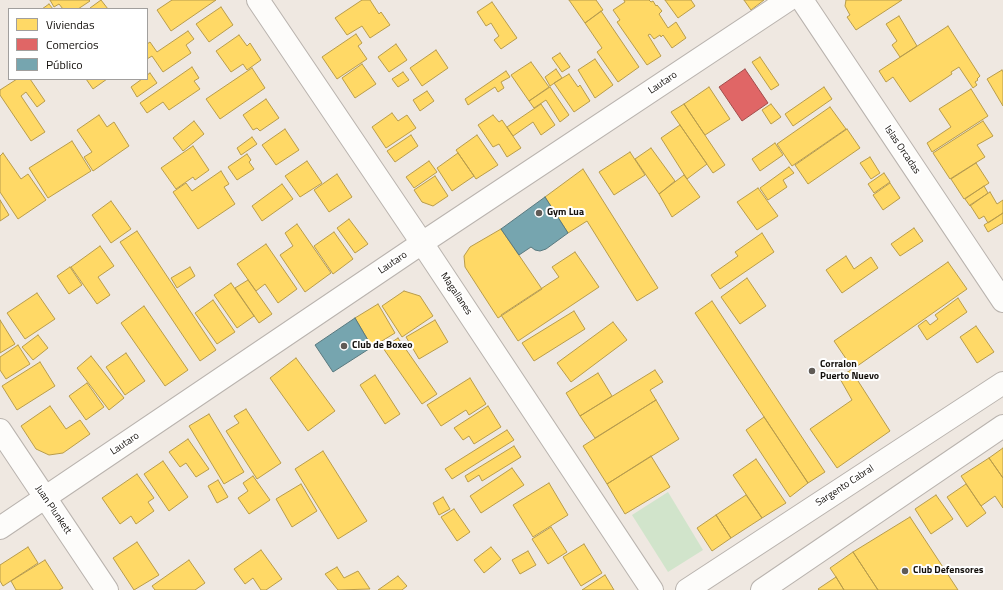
<!DOCTYPE html>
<html>
<head>
<meta charset="utf-8">
<style>
	body { margin:0 }
	#map { position:relative; width:1003px; height:590px; overflow:hidden; background:#efe8e1; font-family:"Titillium Web",sans-serif }
	canvas { display:block }
	.legend { position:absolute; left:8px; top:8px; width:140px; height:72px; box-sizing:border-box; background:#fff; border:1px solid #a19f9d; margin:0; padding:5px 7px; list-style:none; font-size:12px; color:#130f0b }
	.legend li { display:flex; align-items:center; gap:8px; height:20px }
	.legend b { width:20px; border:1px solid #a19f9d }
</style>
</head>
<body>
<div id="map">
<canvas width="1003" height="590"></canvas>
<ul class="legend">
<li><b style="height:11px;background:#ffd966"></b>Viviendas</li>
<li><b style="height:11px;background:#e06666"></b>Comercios</li>
<li><b style="height:11px;background:#76a5af"></b>Público</li>
</ul>
</div>
<script>
const context = document.querySelector('canvas').getContext('2d');
context.lineJoin = 'round';
function paint(path, color) {
  context.fillStyle = color;
  context.fill(path, 'evenodd');
}
function toPath(rows) {
  const path = new Path2D();
  for (const r of rows) {
    path.moveTo(r[0], r[1]);
    for (let i = 2; i < r.length; i += 2) path.lineTo(r[i], r[i + 1]);
  }
  return path;
}
function stroke(path, color, width, dash) {
  context.strokeStyle = color;
  context.lineWidth = width;
  context.lineCap = dash ? 'butt' : 'round';
  context.setLineDash(dash || []);
  context.stroke(path);
}
function label(font, color, halo, rows, align = 'center') {
  context.font = font + ' "Titillium Web",sans-serif';
  context.lineWidth = 4;
  context.setLineDash([]);
  context.textBaseline = 'middle';
  context.strokeStyle = halo;
  context.fillStyle = color;
  for (const [text, x, y, turn = 0] of rows) {
    context.save();
    context.translate(x, y);
    context.rotate((+turn || 0) * Math.PI / 180);
    context.textAlign = isNaN(turn) ? turn : align;
    if (halo) context.strokeText(text, 0, 0);
    context.fillText(text, 0, 0);
    context.restore();
  }
}
paint(toPath([
	[668,492,703,550,668,572,632,515]
]), '#d1e4cb');
const homes = toPath([
	[50,0,89,0,90,1,78,9,63,9,59,4,54,7,50,0],
	[101,0,108,9,90,9,90,8,101,0],
	[172,0,216,0,171,31,157,10,172,0],
	[362,0,370,0,379,14,381,12,390,25,370,38,362,26,347,35,335,18,362,0],
	[569,0,596,0,603,10,585,23,569,0],
	[624,0,649,0,651,2,653,1,656,6,657,5,662,11,659,14,668,28,676,22,686,38,672,48,663,35,661,37,660,35,654,39,650,34,648,35,661,56,647,65,617,22,620,20,613,10,625,2,624,0],
	[665,0,691,0,695,6,678,18,665,0],
	[744,0,764,0,751,10,744,0],
	[846,0,902,0,856,30,847,17,850,15,845,6,846,0],
	[492,2,517,38,501,49,494,40,499,36,491,23,486,26,477,12,492,2],
	[49,4,53,9,42,9,49,4],
	[221,7,233,25,209,42,196,24,221,7],
	[601,11,639,67,618,82,597,52,602,48,585,23,601,11],
	[899,16,917,46,900,57,892,45,897,41,886,24,899,16],
	[948,26,980,76,977,79,978,80,975,82,977,85,973,88,959,67,951,72,952,74,910,102,893,77,886,82,879,71,948,26],
	[188,31,194,39,186,45,191,53,163,72,152,56,147,59,147,44,150,42,157,52,188,31],
	[356,34,362,43,358,46,367,59,337,79,322,57,356,34],
	[239,35,247,46,250,43,261,60,247,70,243,64,231,72,216,51,239,35],
	[396,44,407,60,389,72,378,57,396,44],
	[436,50,448,68,422,86,410,68,436,50],
	[560,53,570,67,562,72,552,58,560,53],
	[760,57,779,85,771,90,752,62,760,57],
	[595,59,613,85,595,98,578,70,595,59],
	[531,62,549,87,529,101,511,75,531,62],
	[362,64,376,84,355,98,342,78,362,64],
	[192,67,199,78,194,81,200,89,169,110,163,102,147,113,140,103,192,67],
	[252,68,265,88,220,119,206,99,252,68],
	[556,69,562,78,550,86,545,77,556,69],
	[1002,70,1003,72,1003,106,987,79,1002,70],
	[506,71,510,77,501,82,504,88,498,92,495,87,468,105,465,99,506,71],
	[403,72,409,80,398,87,392,79,403,72],
	[150,73,157,83,137,97,131,87,142,79,147,79,147,75,150,73],
	[569,74,578,87,580,85,590,101,574,112,554,83,569,74],
	[17,79,30,79,45,101,37,107,26,92,21,96,45,132,31,141,0,95,0,90,17,79],
	[86,79,107,79,93,89,86,79],
	[550,87,569,115,560,122,546,100,534,108,529,101,550,87],
	[709,87,730,119,705,135,684,104,709,87],
	[824,87,832,99,793,126,785,114,824,87],
	[971,89,988,116,932,152,927,143,951,127,939,109,971,89],
	[427,91,434,101,420,111,413,100,427,91],
	[266,99,279,118,260,131,257,128,253,130,243,115,266,99],
	[541,104,555,125,541,135,533,122,513,136,507,127,541,104],
	[684,104,725,165,713,173,671,112,684,104],
	[771,104,781,117,771,124,762,110,771,104],
	[830,107,846,129,792,166,777,144,830,107],
	[392,113,398,121,407,115,416,128,386,148,372,127,392,113],
	[99,115,107,127,114,122,129,146,93,171,84,157,92,152,77,130,99,115],
	[493,115,499,122,502,120,521,148,507,157,499,144,493,147,478,125,493,115],
	[194,121,204,134,183,151,173,138,194,121],
	[983,121,993,136,977,145,985,157,950,179,933,153,983,121],
	[680,125,707,164,687,179,661,138,680,125],
	[285,129,299,150,276,165,262,145,285,129],
	[847,129,860,148,808,184,795,165,847,129],
	[411,135,418,146,395,162,387,151,411,135],
	[477,135,498,165,476,179,456,150,477,135],
	[252,137,257,144,241,155,237,148,252,137],
	[72,141,91,171,48,198,29,168,72,141],
	[775,143,783,155,760,171,752,159,775,143],
	[193,146,209,170,195,180,193,177,176,189,161,168,193,146],
	[651,148,675,181,659,194,635,159,651,148],
	[630,152,645,175,614,195,599,172,630,152],
	[3,153,21,179,28,174,46,200,18,219,0,192,0,156,3,153],
	[458,153,474,176,452,191,437,168,458,153],
	[247,154,251,160,249,162,254,169,237,180,228,167,247,154],
	[870,157,880,173,871,179,860,163,870,157],
	[307,161,322,183,300,197,285,176,307,161],
	[429,161,437,172,414,188,406,177,429,161],
	[976,163,989,183,964,199,951,179,976,163],
	[789,167,794,173,783,180,787,187,768,200,760,188,789,167],
	[583,169,658,288,637,301,587,221,568,233,545,197,583,169],
	[221,171,229,184,224,187,235,204,198,229,173,192,186,183,192,191,221,171],
	[884,173,890,182,874,193,868,184,884,173],
	[337,174,352,197,329,212,314,190,337,174],
	[684,175,700,197,672,217,659,194,684,175],
	[435,176,448,196,433,206,422,202,414,190,435,176],
	[890,183,900,198,883,210,873,195,890,183],
	[282,184,293,199,262,221,252,206,282,184],
	[984,186,988,193,970,206,965,199,984,186],
	[758,188,778,216,757,230,737,202,758,188],
	[990,192,997,204,1003,200,1003,213,988,223,984,216,979,219,970,205,990,192],
	[0,200,9,215,0,221,0,200],
	[111,201,131,229,111,243,92,215,111,201],
	[1003,213,1003,223,988,232,984,225,1003,213],
	[349,219,368,244,355,253,337,228,349,219],
	[297,224,331,273,305,292,280,255,293,246,285,233,297,224],
	[914,228,923,241,900,256,891,244,914,228],
	[501,229,542,289,498,318,465,267,464,256,470,247,501,229],
	[137,231,216,350,200,361,120,242,137,231],
	[334,232,353,259,333,274,314,246,334,232],
	[762,233,774,252,720,289,711,275,738,256,735,252,762,233],
	[266,244,297,289,278,303,265,284,256,291,237,264,266,244],
	[100,246,114,266,98,277,110,295,97,304,71,267,100,246],
	[575,252,599,287,518,341,501,315,559,277,552,267,575,252],
	[846,256,854,269,871,257,878,268,842,293,826,270,846,256],
	[948,262,967,289,853,369,834,341,948,262],
	[70,267,82,285,69,294,57,276,70,267],
	[190,267,195,276,177,288,171,278,190,267],
	[747,278,766,306,740,324,721,297,747,278],
	[248,280,272,314,259,323,235,288,248,280],
	[231,283,254,316,237,328,214,295,231,283],
	[404,291,420,296,433,316,402,337,382,306,404,291],
	[37,293,55,319,25,339,7,313,37,293],
	[958,298,967,312,927,340,918,326,926,320,930,325,938,319,935,315,958,298],
	[213,300,235,332,217,344,195,313,213,300],
	[712,301,825,472,808,483,695,313,712,301],
	[378,304,395,333,372,347,355,318,378,304],
	[144,306,188,370,165,386,121,323,144,306],
	[574,311,585,329,534,361,522,343,574,311],
	[0,320,15,344,0,353,0,320],
	[435,320,448,342,419,359,406,337,435,320],
	[613,322,627,340,571,382,557,363,613,322],
	[976,326,994,352,977,363,960,337,976,326],
	[38,335,48,348,33,360,22,347,38,335],
	[398,338,437,394,422,404,383,348,398,338],
	[18,345,30,364,6,379,0,370,0,357,18,345],
	[126,353,145,381,125,395,106,367,126,353],
	[91,356,124,398,109,410,77,368,91,356],
	[296,358,335,411,308,431,270,378,296,358],
	[40,362,55,386,17,410,2,386,40,362],
	[655,370,663,382,650,390,656,400,595,438,580,416,655,370],
	[851,370,890,431,837,468,810,429,852,400,839,377,851,370],
	[598,373,612,396,580,416,566,393,598,373],
	[375,375,400,414,385,424,360,385,375,375],
	[470,378,486,404,469,415,466,410,441,426,427,405,470,378],
	[87,383,104,407,86,420,69,396,87,383],
	[656,400,679,439,607,484,583,446,656,400],
	[50,406,66,429,80,420,90,434,63,453,49,455,36,449,21,426,50,406],
	[488,406,501,427,474,444,469,436,463,440,454,428,488,406],
	[246,409,281,463,257,479,226,431,239,423,234,416,246,409],
	[209,414,244,472,224,484,189,426,209,414],
	[764,417,808,483,790,497,746,430,764,417],
	[507,430,514,440,452,479,445,469,507,430],
	[188,439,209,469,196,477,186,463,180,467,169,452,188,439],
	[514,446,521,457,482,481,479,475,468,482,465,476,514,446],
	[1003,448,1003,478,989,458,1003,448],
	[323,451,367,521,338,539,295,469,323,451],
	[651,456,670,487,625,514,607,484,651,456],
	[989,458,1003,478,1003,508,995,496,981,506,961,476,989,458],
	[756,459,786,503,762,518,733,475,756,459],
	[163,461,188,497,169,511,144,474,163,461],
	[512,468,524,485,481,513,470,496,512,468],
	[137,474,154,498,148,502,154,511,136,524,131,516,120,524,102,498,137,474],
	[253,476,270,500,249,514,238,498,248,491,243,483,253,476],
	[218,480,228,497,217,503,208,486,218,480],
	[549,483,568,515,533,537,513,505,549,483],
	[301,484,317,511,292,527,276,499,301,484],
	[966,484,986,513,967,527,947,497,966,484],
	[746,495,762,518,731,538,716,515,746,495],
	[936,495,953,519,931,534,915,509,936,495],
	[443,497,450,509,439,515,433,503,443,497],
	[454,509,470,532,457,541,441,517,454,509],
	[716,515,731,538,712,551,697,528,716,515],
	[910,517,958,590,878,590,853,552,910,517],
	[551,527,567,552,548,564,532,539,551,527],
	[137,542,159,575,134,590,113,558,137,542],
	[584,544,602,573,581,586,563,557,584,544],
	[28,547,38,563,3,586,0,581,0,565,28,547],
	[491,547,501,559,484,573,474,560,491,547],
	[261,550,282,579,266,590,261,590,253,578,245,584,234,569,261,550],
	[528,551,536,565,520,574,512,560,528,551],
	[853,552,878,590,844,590,836,577,830,568,853,552],
	[45,560,63,588,59,590,16,590,11,581,45,560],
	[189,560,205,583,195,590,155,590,152,586,189,560],
	[337,567,344,578,358,571,370,589,338,590,325,574,337,567],
	[605,575,614,590,582,590,605,575],
	[398,576,407,586,402,590,378,590,398,576],
	[836,577,844,590,819,590,818,589,836,577]
]);
paint(homes, '#ffd966');
stroke(homes, '#b89c4b', 1);
const shops = toPath([
	[745,69,768,103,742,121,719,87,745,69]
]);
paint(shops, '#e06666');
stroke(shops, '#a24c4b', 1);
const public = toPath([
	[545,197,568,233,546,249,540,251,535,250,531,247,519,255,501,229,545,197],
	[355,318,372,347,333,372,315,345,355,318]
]);
paint(public, '#76a5af');
stroke(public, '#58787e', 1);
const minor = toPath([
	[258,0,422,243,652,590],
	[802,0,1003,301],
	[0,430,107,590],
	[0,528,422,243,788,0],
	[687,590,1003,383],
	[762,590,1003,426]
]);
stroke(minor, '#b9b3ae', 24);
stroke(minor, '#fdfcfa', 22);
for (const [x, y, r, color] of [
	[539,213,4,"#605b56"],
	[344,346,4,"#605b56"],
	[812,371,4,"#605b56"],
	[905,571,4,"#605b56"]
]) {
  const dot = new Path2D();
  dot.arc(x, y, r, 0, 2 * Math.PI);
  context.fillStyle = color;
  context.fill(dot);
  stroke(dot, '#fff', 1.5);
}
label('10px', '#130f0b', '#fff', [
	["Lautaro",663,83,-34],
	["Islas Orcadas",902,150,56],
	["Lautaro",393,263,-34],
	["Magallanes",456,294,56],
	["Lautaro",125,444,-34],
	["Sargento Cabral",845,486,-33],
	["Juan Plunkett",53,510,56]
]);
label('bold 10px', '#130f0b', '#fff', [
	["Gym Lua",547,213],
	["Club de Boxeo",352,346],
	["Corralon",820,365],
	["Puerto Nuevo",820,377],
	["Club Defensores",913,571]
], 'left');
</script>
</body>
</html>
